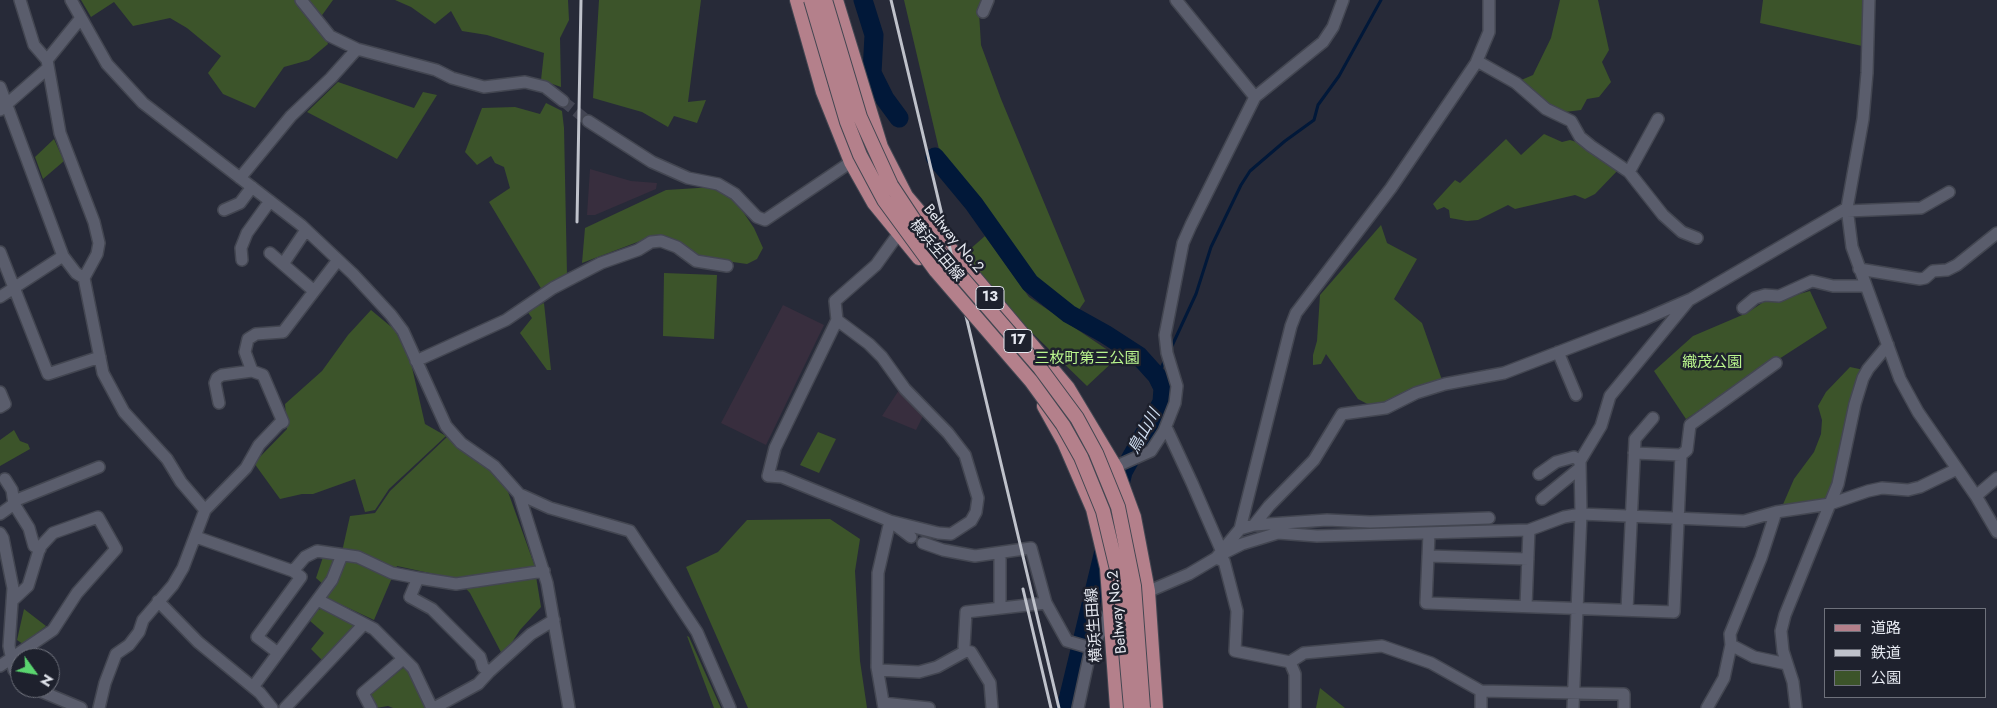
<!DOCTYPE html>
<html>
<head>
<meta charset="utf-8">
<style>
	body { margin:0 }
	#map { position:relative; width:1997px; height:708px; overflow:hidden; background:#272a38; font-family:Jost,"Noto Sans JP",sans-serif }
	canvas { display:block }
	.legend { position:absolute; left:1824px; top:608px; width:162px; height:90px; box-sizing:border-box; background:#1e212d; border:1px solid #6e717b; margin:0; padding:6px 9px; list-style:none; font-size:15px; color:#e5e8f0 }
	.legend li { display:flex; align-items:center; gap:10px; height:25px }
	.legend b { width:25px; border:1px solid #6e717b }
	.north { position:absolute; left:10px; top:648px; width:50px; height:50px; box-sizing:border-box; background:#1e212d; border:1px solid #6e717b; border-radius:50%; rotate:122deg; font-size:14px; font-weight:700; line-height:20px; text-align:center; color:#e5e8f0 }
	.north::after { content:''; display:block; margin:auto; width:18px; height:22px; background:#5ad56f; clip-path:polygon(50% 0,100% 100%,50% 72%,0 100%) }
</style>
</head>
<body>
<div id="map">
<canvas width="1997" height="708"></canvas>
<ul class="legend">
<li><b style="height:6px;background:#b4808b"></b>道路</li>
<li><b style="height:6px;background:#bfc2cb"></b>鉄道</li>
<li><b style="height:14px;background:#3c542a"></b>公園</li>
</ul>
<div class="north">N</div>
</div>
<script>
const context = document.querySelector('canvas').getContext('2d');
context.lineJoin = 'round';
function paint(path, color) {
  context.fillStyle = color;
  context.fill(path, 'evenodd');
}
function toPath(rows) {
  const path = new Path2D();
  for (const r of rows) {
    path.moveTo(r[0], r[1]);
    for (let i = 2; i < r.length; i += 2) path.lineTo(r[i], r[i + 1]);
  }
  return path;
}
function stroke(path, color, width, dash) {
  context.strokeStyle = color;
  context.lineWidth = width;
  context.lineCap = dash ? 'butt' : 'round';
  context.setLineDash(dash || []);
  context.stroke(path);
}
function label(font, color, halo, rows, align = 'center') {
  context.font = font + ' Jost,"Noto Sans JP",sans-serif';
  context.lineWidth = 5;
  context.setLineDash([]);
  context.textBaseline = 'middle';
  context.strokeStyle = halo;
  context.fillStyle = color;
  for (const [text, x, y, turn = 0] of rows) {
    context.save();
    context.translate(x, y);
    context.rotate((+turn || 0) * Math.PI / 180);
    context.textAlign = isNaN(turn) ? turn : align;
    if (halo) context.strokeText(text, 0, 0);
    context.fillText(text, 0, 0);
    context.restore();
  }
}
paint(toPath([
	[590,169,631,181,657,183,656,189,595,215,587,215],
	[783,305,824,325,766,445,721,423],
	[899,390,923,416,916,430,882,416]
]), '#382e3e');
paint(toPath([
	[81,0,333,0,320,18,328,44,309,60,284,67,255,108,223,94,208,73,221,56,187,28,170,18,133,26,114,2,91,17],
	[395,0,568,0,569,20,560,38,561,87,541,80,544,53,487,35,462,31,451,11,435,24,411,7],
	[599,0,701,0,688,102,706,100,697,123,674,116,668,127,642,112,593,98],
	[904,0,983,0,979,12,981,45,1001,99,1085,301,1078,311,1042,288,1014,259,992,219,942,162],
	[1560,0,1598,0,1609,50,1602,62,1611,82,1599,97,1587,99,1581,110,1565,112,1543,102,1519,81,1533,75,1551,38],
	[1763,0,1862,0,1862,46,1760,23],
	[338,82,414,108,423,92,437,95,397,159,307,112],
	[546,103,562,111,564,128,567,275,542,290,489,202,510,188,504,167,495,163,491,156,477,165,465,152,482,108,515,107,540,114],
	[1544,134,1562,142,1570,140,1583,144,1619,169,1595,194,1585,199,1575,195,1515,209,1508,205,1478,220,1467,221,1450,218,1449,210,1444,207,1437,210,1433,204,1455,180,1460,183,1506,139,1521,155],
	[54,139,64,161,43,179,35,157],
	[714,187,733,197,754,228,763,248,757,259,747,264,697,257,684,246,656,235,582,263,585,228,666,190],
	[1381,225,1387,243,1417,259,1394,299,1422,323,1442,380,1375,408,1358,399,1326,354,1321,364,1313,365,1313,355,1317,341,1320,295],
	[985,236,1029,297,1118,357,1087,386,1022,323,960,258],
	[664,273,717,275,714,339,663,336],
	[1810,291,1827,328,1686,419,1654,371,1693,336,1747,313,1765,301,1774,301],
	[544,303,551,370,547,370,520,333,532,318,527,311],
	[371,310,395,330,411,363,425,424,446,436,389,489,375,510,365,512,355,479,313,494,302,494,280,499,254,463,287,429,285,404,322,371,348,335],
	[1850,367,1864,370,1842,459,1827,502,1781,509,1794,479,1814,452,1821,434,1822,420,1818,406,1826,392],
	[14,430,20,441,28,444,30,449,0,466,0,440],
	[818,432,836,439,819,473,800,465],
	[447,437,489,470,507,489,534,564,541,607,520,630,503,656,470,593,457,579,397,566,374,620,327,598,335,583,350,516,375,513,390,491],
	[830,519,860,539,855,571,860,661,867,708,748,708,686,567,718,552,747,520],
	[323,557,334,558,331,574,324,585,316,578],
	[325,608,354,624,354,627,323,661,311,649,324,633,310,621,316,610],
	[24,609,46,626,23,644,17,640],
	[687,636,689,637,721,708,714,708],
	[403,668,408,669,426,708,393,708,388,706,376,708,367,696],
	[1320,688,1345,708,1316,708]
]), '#3c542a');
stroke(toPath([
	[1171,348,1196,294,1211,247,1241,185,1250,171,1285,141,1314,120,1318,105,1339,76,1381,0],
	[1157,376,1165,360]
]), '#011839', 3);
stroke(toPath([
	[863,0,874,35,872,73,885,99,899,118],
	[935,157,974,204,1030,283,1069,314,1105,334,1139,356,1157,376,1163,388,1162,402,1123,472,1066,708]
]), '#011839', 19);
stroke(toPath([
	[563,101,588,121]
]), '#444654', 11, [11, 5.5]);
const minor = toPath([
	[20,0,34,45,47,60,60,133,94,222,99,243,97,254,84,278,103,373,124,412,167,459,181,482,205,510,183,568,173,585,143,620,139,632,129,645,116,654,105,683,99,708],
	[71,0,107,64,143,103,301,225,353,274,391,315,403,331,446,426,461,443,494,466,519,494,547,583,569,708],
	[301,0,330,36,357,49],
	[1176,0,1255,97],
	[1869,0,1867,73,1863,119,1847,208,1852,247,1900,379,1918,412,1976,496,1997,532],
	[983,12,988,0],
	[47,60,81,18],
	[1477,61,1516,83,1546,109,1571,121,1580,137,1591,146,1629,172,1663,215,1682,232,1697,238],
	[0,87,63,256],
	[0,110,48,68],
	[588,121,652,162,688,178,718,184,735,194,757,217,765,220,851,162],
	[1629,172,1658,119],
	[240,178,291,116,331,78,357,49,436,70,452,78,484,87,525,82,545,87,563,101],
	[224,210,240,203,252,187],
	[1847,211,1921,208,1949,192],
	[0,252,48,374,100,357],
	[270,253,314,291],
	[242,260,241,248,247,233,270,201],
	[283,264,306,230],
	[1859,269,1920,279,1925,278,1933,271,1947,270,1957,265,1997,233],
	[0,297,63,256,76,273,84,278],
	[1743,308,1755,298,1765,295,1779,296,1812,281,1833,286,1866,286],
	[837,320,775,448,768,476,782,477,890,521,911,537],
	[1558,352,1576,395],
	[416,361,506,320,553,288,601,263,638,250,651,242,661,241,677,247,696,261,727,266],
	[0,392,5,404,0,407],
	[219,403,215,383,217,378,222,375,252,371],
	[1166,427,1192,483,1222,552],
	[1681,455,1687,450,1690,425,1776,363],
	[1539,474,1556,462,1574,457,1580,461],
	[1083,481,1151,451,1164,431,1175,403,1177,386,1167,353,1165,335,1183,243,1191,225,1255,97,1323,42,1333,27,1343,0],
	[519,494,550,508,630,531,697,632,730,708],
	[1976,496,1997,478],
	[1542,499,1580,468],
	[14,501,99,467],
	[14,504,29,528,34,546,40,549],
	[205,510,246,468,259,445,279,424,283,422,263,375,252,371,245,352,248,339,256,334,283,332,338,260],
	[0,514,14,504,12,490,5,479],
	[1254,525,1327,520,1370,522,1489,518],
	[1240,529,1254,525,1269,506,1314,460,1342,414,1386,408,1416,393,1445,384,1504,373,1645,319,1691,299,1847,208],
	[0,533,3,538,13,588,9,646,14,670,20,676],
	[1429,534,1426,603,1674,612,1681,455,1634,453],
	[196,537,293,571,305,557,317,551,358,557,392,573,418,578,410,597,432,609,480,657,483,667,489,672,531,634,554,620],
	[923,543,943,550,975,556,1031,548,1046,603,966,612,964,647,966,651],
	[1224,553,1242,544,1278,533,1317,536,1529,530,1564,517,1581,514,1744,521,1776,512,1830,504,1868,491,1882,488,1908,490,1920,487,1957,469],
	[1000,554,1000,607],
	[1428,556,1528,559],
	[1216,558,1224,561,1237,611,1235,651,1290,662,1295,674,1295,708],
	[418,578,456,584,544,571],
	[1140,595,1189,574,1216,558,1240,529,1291,326,1296,313,1391,188,1476,63,1489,32,1489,0],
	[318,600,374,629,413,668,432,708],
	[158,601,198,642,260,693,272,708],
	[1046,603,1067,641,1091,648],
	[1526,606,1529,530],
	[1627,610,1635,439,1653,418],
	[1731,645,1754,657,1787,664],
	[278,653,257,637,301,577,293,571],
	[1290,662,1304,653,1382,646,1431,663,1481,691,1624,694,1624,708],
	[0,666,53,630,77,593,116,549,98,517,53,533,40,547,28,586,12,601],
	[878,670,919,672,937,667,966,651,971,652,990,683,992,708],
	[253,687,332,580,342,555],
	[33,688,81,708],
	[883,703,929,708],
	[285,708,364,624],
	[371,708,363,693,403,659],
	[434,708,478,684,489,672],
	[884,708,877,667,878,573,890,521,938,533,951,534,971,521,976,512,978,498,965,455,948,433,905,389,882,357,869,344,837,320,835,301,876,265,899,233],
	[1078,708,1091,648,1105,625,1108,613],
	[1481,708,1481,691],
	[1573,708,1581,514,1580,461,1601,426,1610,396,1689,300],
	[1707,708,1724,678,1731,645,1730,634,1761,558,1776,512],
	[1796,708,1793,682,1783,651,1781,631,1785,615,1838,484,1855,404,1863,378,1868,369,1888,345]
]);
const major = toPath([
	[797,0,823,92,851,162,874,203,919,258],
	[836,0,881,147,906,196,1068,388,1116,468,1134,517,1148,591,1156,708],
	[1044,406,1064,442,1093,509,1107,568,1117,708]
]);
stroke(minor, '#434651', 14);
stroke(major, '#434651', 16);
stroke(minor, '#5a5d6c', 11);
stroke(major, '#b4808b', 14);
stroke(toPath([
	[891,0,1059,708],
	[577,222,581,0],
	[1023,589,1051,708]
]), '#bfc2cb', 3);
const majorBridge = toPath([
	[811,0,847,122,860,155,884,200,936,271,1031,381,1063,425,1081,457,1103,511,1120,582,1131,708],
	[825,0,860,117,891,185,920,229,1040,368,1077,418,1096,453,1118,507,1134,586,1143,708]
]);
stroke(majorBridge, '#434651', 16, []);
stroke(majorBridge, '#b4808b', 14);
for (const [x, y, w] of [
	[990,298,28],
	[1018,341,28]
]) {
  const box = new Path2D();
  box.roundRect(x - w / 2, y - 11.5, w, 23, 4);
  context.fillStyle = '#1e212d';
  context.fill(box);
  stroke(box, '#e5e8f0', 1);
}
label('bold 14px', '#e5e8f0', null, [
	["13",990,298],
	["17",1018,341]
]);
label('15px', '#e5e8f0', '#1e212d', [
	["Beltway No.2",953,239,50],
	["横浜生田線",936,251,50],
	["Beltway No.2",1118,612,-96],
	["横浜生田線",1095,625,-94]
]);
label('15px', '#baf68e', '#1e212d', [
	["三枚町第三公園",1087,359],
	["織茂公園",1712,363]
]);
label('italic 16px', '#d2e0f3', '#1e212d', [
	["鳥山川",1145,432,-61]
]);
</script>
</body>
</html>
